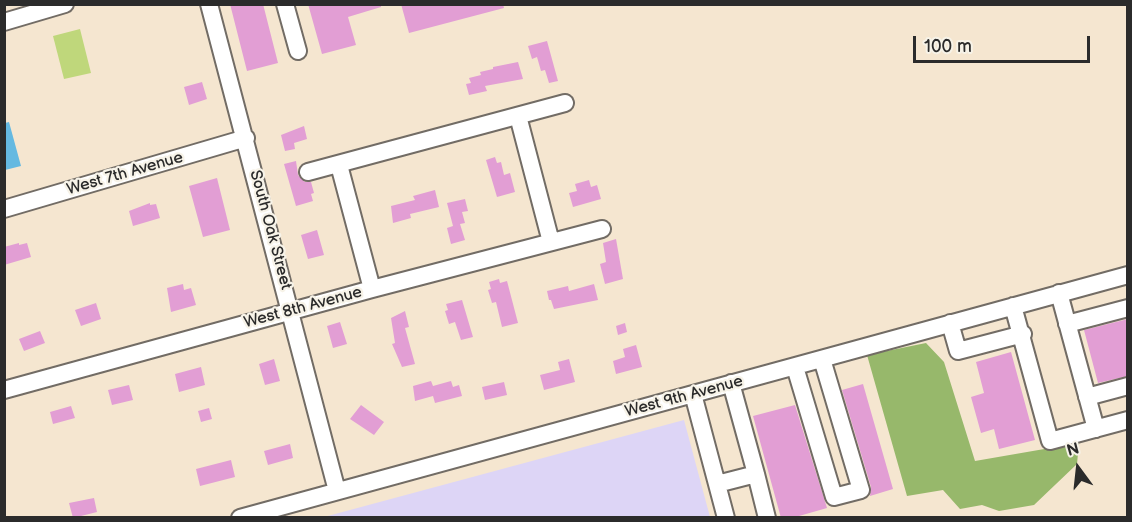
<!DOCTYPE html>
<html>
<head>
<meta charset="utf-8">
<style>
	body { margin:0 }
	#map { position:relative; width:1132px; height:522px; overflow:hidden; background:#f5e6d0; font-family:"Balsamiq Sans",sans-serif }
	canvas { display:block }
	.frame { position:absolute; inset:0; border:6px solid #2b2b2b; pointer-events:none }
	.north { position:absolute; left:1048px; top:438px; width:60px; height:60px; -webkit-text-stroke:4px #f7f3e8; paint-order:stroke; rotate:345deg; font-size:16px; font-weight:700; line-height:24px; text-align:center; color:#2b2b2b }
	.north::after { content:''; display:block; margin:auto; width:21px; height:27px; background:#2b2b2b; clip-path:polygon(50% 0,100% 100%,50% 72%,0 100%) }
	.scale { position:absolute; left:913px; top:36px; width:177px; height:27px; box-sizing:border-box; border:3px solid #2b2b2b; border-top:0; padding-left:8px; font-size:18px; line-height:21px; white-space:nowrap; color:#2b2b2b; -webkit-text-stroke:4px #f7f3e8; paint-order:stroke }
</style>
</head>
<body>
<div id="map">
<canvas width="1132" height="522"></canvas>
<div class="frame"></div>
<div class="north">N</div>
<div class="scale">100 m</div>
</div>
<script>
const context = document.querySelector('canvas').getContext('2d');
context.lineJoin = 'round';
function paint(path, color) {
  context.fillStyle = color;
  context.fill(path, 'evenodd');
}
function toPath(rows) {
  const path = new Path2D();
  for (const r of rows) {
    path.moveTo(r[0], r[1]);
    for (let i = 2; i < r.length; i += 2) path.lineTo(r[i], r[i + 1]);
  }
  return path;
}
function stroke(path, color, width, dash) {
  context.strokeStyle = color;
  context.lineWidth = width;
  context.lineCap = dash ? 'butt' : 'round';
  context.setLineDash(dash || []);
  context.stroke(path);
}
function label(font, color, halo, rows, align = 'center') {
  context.font = font + ' "Balsamiq Sans",sans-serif';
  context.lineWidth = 4.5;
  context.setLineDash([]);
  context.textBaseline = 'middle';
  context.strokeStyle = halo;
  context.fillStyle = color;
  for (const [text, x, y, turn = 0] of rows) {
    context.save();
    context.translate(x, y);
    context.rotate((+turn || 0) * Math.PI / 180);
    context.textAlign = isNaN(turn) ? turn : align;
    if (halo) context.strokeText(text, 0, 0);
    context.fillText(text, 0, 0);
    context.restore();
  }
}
paint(toPath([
	[684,420,710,517,324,517]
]), '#ddd5f6');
paint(toPath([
	[80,29,91,73,64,79,53,36]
]), '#bfd77b');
paint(toPath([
	[926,343,944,362,975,461,1079,443,1077,464,1034,505,999,511,982,505,960,509,943,490,907,496,867,355]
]), '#97b86b');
paint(toPath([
	[9,122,21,166,5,170,5,123]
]), '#65b9e1');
paint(toPath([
	[230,4,263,4,278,63,247,71],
	[308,4,381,4,381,7,348,17,356,45,322,54],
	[401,4,503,4,504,8,409,33],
	[547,41,558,81,549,83,545,70,541,71,537,57,532,59,528,46],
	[518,62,523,79,485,86,487,91,469,95,466,84,471,83,469,78,481,75,480,72,493,69,493,67],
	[202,82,207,99,189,105,184,87],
	[304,126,307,139,294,143,295,149,285,151,281,135],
	[495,157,497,163,501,162,504,175,510,173,515,192,497,197,486,160],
	[296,161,298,175,305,182,311,182,314,193,311,194,313,201,296,206,284,164],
	[217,178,230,230,203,237,189,186],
	[589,180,591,187,597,185,601,199,573,207,569,193,577,191,575,184],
	[435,190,439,207,410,214,411,218,393,223,391,206,415,200,413,196],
	[465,199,468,211,462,212,465,223,460,224,465,240,451,244,447,228,453,226,447,203],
	[150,203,150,205,156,204,160,218,133,226,129,211],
	[317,230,324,255,308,259,301,235],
	[616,239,623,279,605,284,600,264,606,262,603,243],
	[19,243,19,245,27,243,31,257,4,265,4,247],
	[499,279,500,283,507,281,518,323,502,327,496,302,492,303,488,290,491,289,489,282],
	[183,284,184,290,191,288,196,305,171,312,167,288],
	[594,284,598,300,554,309,551,300,549,300,547,291,568,286,569,291],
	[462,300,473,337,461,340,455,322,449,324,445,311,448,310,446,304],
	[96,303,101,319,81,326,75,310],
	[405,311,409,327,405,328,415,364,402,367,392,344,395,343,391,318],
	[1128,319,1128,376,1098,383,1084,330],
	[340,322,347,344,333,348,327,326],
	[625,323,627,332,618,335,616,326],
	[40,331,45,343,24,351,19,339],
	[636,345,642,367,616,374,613,361,625,357,623,349],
	[1011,352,1035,440,999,449,994,429,981,433,971,397,984,393,976,362],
	[274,359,280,381,265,385,259,364],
	[569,359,575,382,544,390,540,375,560,370,558,362],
	[201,367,205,385,179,392,175,374],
	[431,381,433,386,451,381,453,387,459,385,462,396,435,403,433,396,415,401,413,386],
	[504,382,507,395,485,400,482,387],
	[863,384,893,489,870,496,871,487,842,390],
	[129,385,133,400,112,405,108,390],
	[361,405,384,422,374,435,350,419],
	[795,405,827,508,792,518,781,518,753,416],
	[71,406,75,418,53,424,50,412],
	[209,408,212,419,201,422,198,411],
	[290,444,293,458,268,465,264,451],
	[231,460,235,477,200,486,196,469],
	[94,498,97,512,73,518,69,503]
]), '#e29ed4');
const minor = toPath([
	[209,4,337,491],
	[285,4,298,51],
	[4,22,65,4],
	[518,116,551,242],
	[339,165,372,289],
	[308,172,565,103],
	[4,209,246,138],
	[1059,293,1096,429],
	[1013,306,1050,441,1128,420],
	[950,323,958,351,1023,334],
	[1067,324,1128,308],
	[795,367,834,497,861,490,822,359],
	[4,390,372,289,602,229],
	[693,394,726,518],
	[1087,397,1128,386],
	[756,474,767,518],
	[717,484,756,474,731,383],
	[240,518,1128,275]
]);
stroke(minor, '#726c65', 20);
stroke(minor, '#fff', 16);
label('16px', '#2b2b2b', '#f7f3e8', [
	["West 7th Avenue",125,174,-16],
	["South Oak Street",270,230,75],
	["West 8th Avenue",303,308,-15],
	["West 9th Avenue",684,397,-15]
]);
</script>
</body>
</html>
